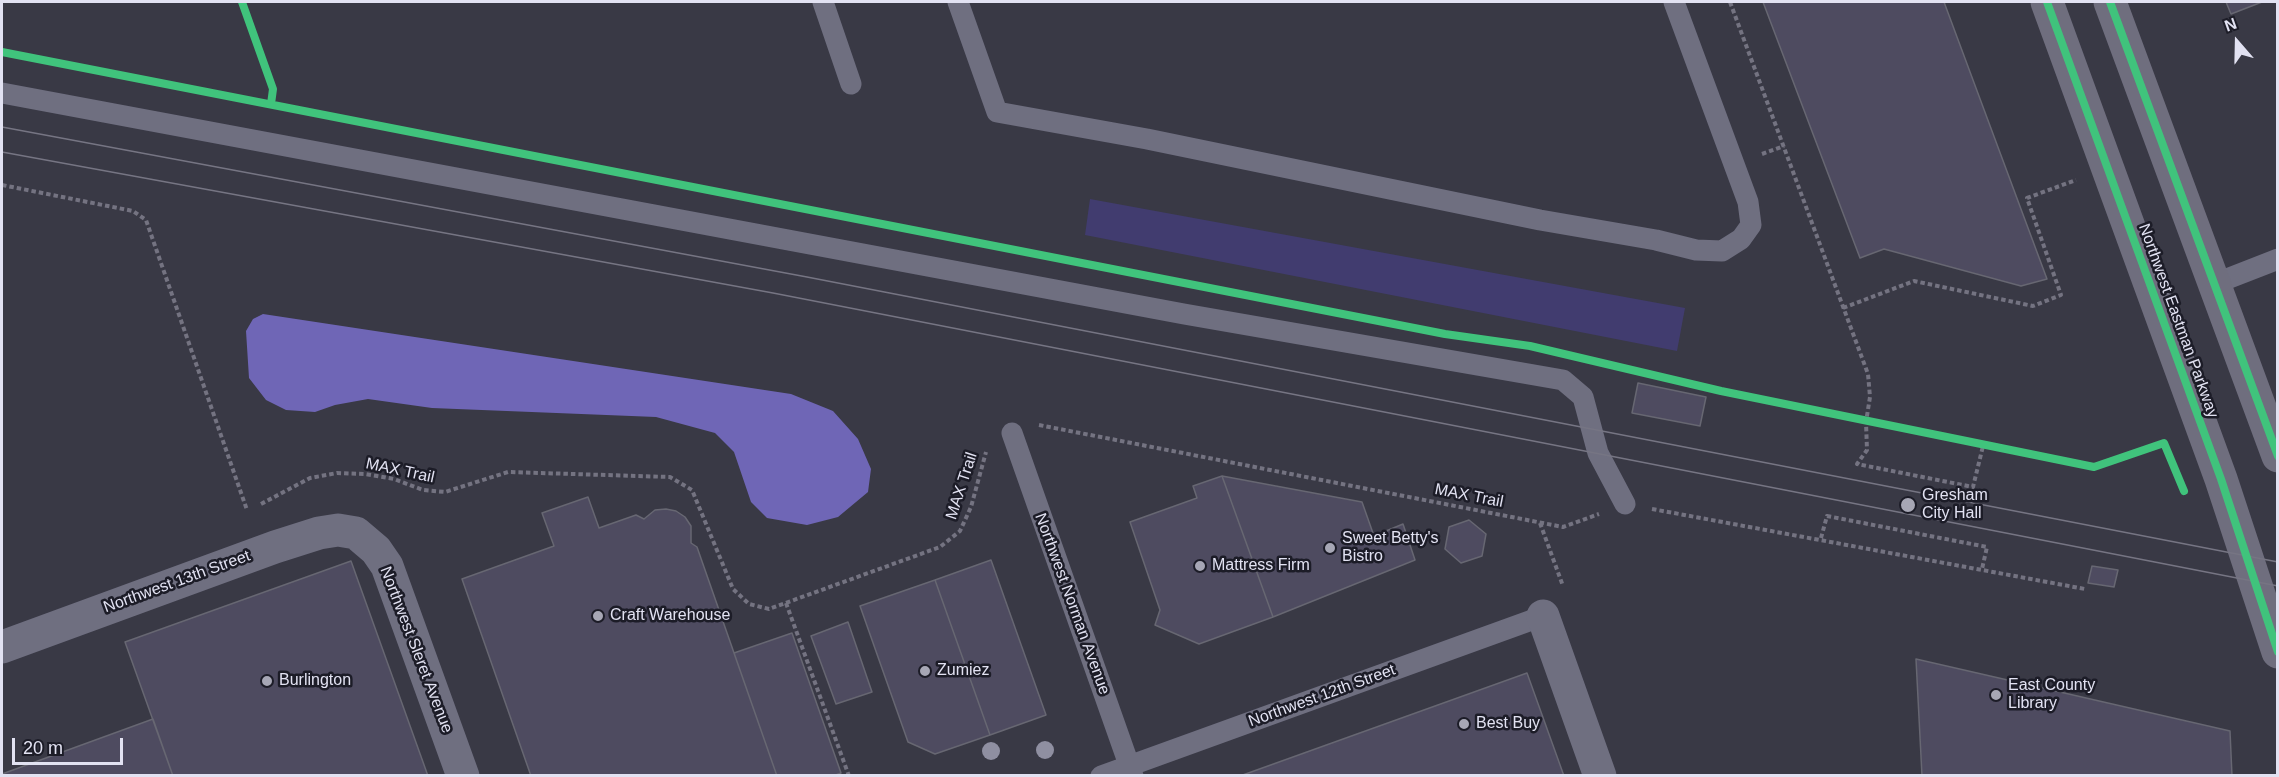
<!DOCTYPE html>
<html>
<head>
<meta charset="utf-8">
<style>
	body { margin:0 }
	#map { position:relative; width:2279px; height:777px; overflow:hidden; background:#393945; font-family:Arial,sans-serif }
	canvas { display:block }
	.frame { position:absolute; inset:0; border:3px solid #e2e2f2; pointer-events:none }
	.north { position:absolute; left:2207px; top:12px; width:60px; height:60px; -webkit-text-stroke:4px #1c1c27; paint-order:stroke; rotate:340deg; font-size:16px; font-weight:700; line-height:24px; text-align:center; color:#e2e2f2 }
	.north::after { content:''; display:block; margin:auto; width:21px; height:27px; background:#e2e2f2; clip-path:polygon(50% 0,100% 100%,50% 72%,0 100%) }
	.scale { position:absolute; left:12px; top:738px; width:111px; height:27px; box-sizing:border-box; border:3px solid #e2e2f2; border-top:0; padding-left:8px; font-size:18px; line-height:21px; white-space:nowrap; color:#e2e2f2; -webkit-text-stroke:4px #1c1c27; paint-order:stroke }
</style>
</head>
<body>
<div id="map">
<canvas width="2279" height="777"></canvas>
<div class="frame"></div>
<div class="north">N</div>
<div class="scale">20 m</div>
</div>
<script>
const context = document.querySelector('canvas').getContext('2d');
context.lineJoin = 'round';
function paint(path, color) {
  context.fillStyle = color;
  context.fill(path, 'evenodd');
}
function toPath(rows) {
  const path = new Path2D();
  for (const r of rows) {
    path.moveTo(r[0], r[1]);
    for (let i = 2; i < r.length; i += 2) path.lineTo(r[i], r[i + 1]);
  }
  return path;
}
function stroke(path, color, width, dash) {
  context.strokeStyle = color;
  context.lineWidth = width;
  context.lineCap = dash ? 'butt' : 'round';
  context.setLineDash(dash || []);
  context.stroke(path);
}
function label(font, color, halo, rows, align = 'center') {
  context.font = font + ' Arial,sans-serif';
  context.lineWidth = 5;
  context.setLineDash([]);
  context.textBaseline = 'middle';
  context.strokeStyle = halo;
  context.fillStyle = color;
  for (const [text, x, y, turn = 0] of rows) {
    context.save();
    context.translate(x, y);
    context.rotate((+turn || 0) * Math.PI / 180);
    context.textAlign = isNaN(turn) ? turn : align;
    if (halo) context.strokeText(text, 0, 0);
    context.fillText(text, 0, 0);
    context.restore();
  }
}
paint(toPath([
	[1090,199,1685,308,1677,351,1085,235]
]), '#413c6f');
paint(toPath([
	[263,314,791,394,833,411,858,439,871,469,868,492,838,517,807,525,767,518,751,502,734,452,715,433,656,417,432,408,368,399,335,405,315,412,286,410,266,400,249,378,246,331,253,319]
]), '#6f66b6');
const building = toPath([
	[1763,2,1944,2,2047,279,2021,286,1884,249,1860,258,1763,2],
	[2226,2,2262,2,2231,14,2226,2],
	[1638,383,1706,397,1700,426,1632,413,1638,383],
	[1222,476,1273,617,1199,644,1155,625,1160,610,1130,522,1197,498,1193,486,1222,476],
	[1222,476,1362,502,1374,536,1403,524,1415,560,1273,617,1222,476],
	[588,497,599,528,636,515,644,519,655,510,666,509,676,511,685,517,691,526,691,543,697,547,777,776,531,776,462,579,554,546,542,513,588,497],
	[1469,520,1486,534,1482,556,1461,563,1445,549,1449,527,1469,520],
	[991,560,1046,715,990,735,935,580,991,560],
	[351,561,428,776,173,776,125,642,351,561],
	[2092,566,2118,570,2114,587,2088,583,2092,566],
	[935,580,990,735,935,754,908,742,860,606,935,580],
	[848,622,872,692,836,704,811,636,848,622],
	[792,633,841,773,833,776,777,776,734,653,792,633],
	[1916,659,2230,731,2232,776,1922,776,1916,659],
	[1527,673,1564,776,1240,776,1527,673],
	[153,719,173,776,2,776,2,774,153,719]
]);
paint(building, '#4e4b60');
stroke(building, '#676772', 1.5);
stroke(toPath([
	[1730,2,1868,374,1870,397,1866,422,1867,450,1857,464,1973,487,1983,446],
	[1762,154,1784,146],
	[2,185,133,211,146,220,247,510],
	[1843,308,1914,281,2033,306,2061,295,2027,198,2076,180],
	[1039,425,1563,527,1599,514],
	[261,504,310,478,337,473,365,474,394,479,423,490,445,492,508,472,670,477,692,490,733,589,749,604,769,609,940,547,960,531,971,507,986,452],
	[1652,509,2085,589],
	[1540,523,1563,586],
	[1821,538,1827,516,1987,547,1982,569],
	[786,603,849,776]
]), '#747381', 4, [4.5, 3]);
stroke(toPath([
	[823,2,851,84],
	[958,2,997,112,1147,139,1540,220,1656,240,1696,250,1722,251,1741,239,1751,225,1748,202,1674,2],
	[2,93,1184,314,1563,380,1583,397,1598,453,1625,504],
	[2214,284,2278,259],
	[1012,433,1133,776],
	[1101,776,1543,616]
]), '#6f6f80', 21);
stroke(toPath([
	[1543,616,1600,776],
	[2,647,275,547,319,533,338,530,356,533,376,550,387,566,463,776]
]), '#6f6f80', 33);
stroke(toPath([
	[2047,2,2221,479,2278,652],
	[2110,2,2278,456]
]), '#6f6e7e', 33);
stroke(toPath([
	[2,127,807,277,2278,562],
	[2,152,773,293,2278,586]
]), '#767583', 1.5);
stroke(toPath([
	[242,2,273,89,271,104],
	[2047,2,2221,479,2278,652],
	[2110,2,2278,456],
	[2,52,1445,334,1530,346,1721,391,2094,467,2164,443,2184,491]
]), '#40c37c', 8);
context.fillStyle = '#8f8fa1';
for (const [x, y] of [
	[1045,750],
	[991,751]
]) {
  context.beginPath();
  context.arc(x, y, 9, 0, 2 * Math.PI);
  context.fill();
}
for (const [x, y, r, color] of [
	[1908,505,8,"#a7a7b5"],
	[1330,548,6,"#a7a7b5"],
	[1200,566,6,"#a7a7b5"],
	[598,616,6,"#a7a7b5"],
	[925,671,6,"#a7a7b5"],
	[267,681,6,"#a7a7b5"],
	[1996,695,6,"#a7a7b5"],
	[1464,724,6,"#a7a7b5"]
]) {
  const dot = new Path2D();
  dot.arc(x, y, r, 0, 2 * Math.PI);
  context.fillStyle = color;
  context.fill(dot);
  stroke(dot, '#1c1c27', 2);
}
label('16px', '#e2e2f2', '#1c1c27', [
	["Northwest Eastman Parkway",2178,321,70],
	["MAX Trail",400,471,12],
	["MAX Trail",962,486,-72],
	["MAX Trail",1469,496,11],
	["Northwest 13th Street",177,582,-20],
	["Northwest Norman Avenue",1072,604,70],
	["Northwest Sleret Avenue",416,650,69],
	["Northwest 12th Street",1322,696,-20]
]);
label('16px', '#e2e2f2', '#1c1c27', [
	["Gresham",1922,496],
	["City Hall",1922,514],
	["Sweet Betty's",1342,539],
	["Bistro",1342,557],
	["Mattress Firm",1212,566],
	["Craft Warehouse",610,616],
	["Zumiez",937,671],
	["Burlington",279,681],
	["East County",2008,686],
	["Library",2008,704],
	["Best Buy",1476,724]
], 'left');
</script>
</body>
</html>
